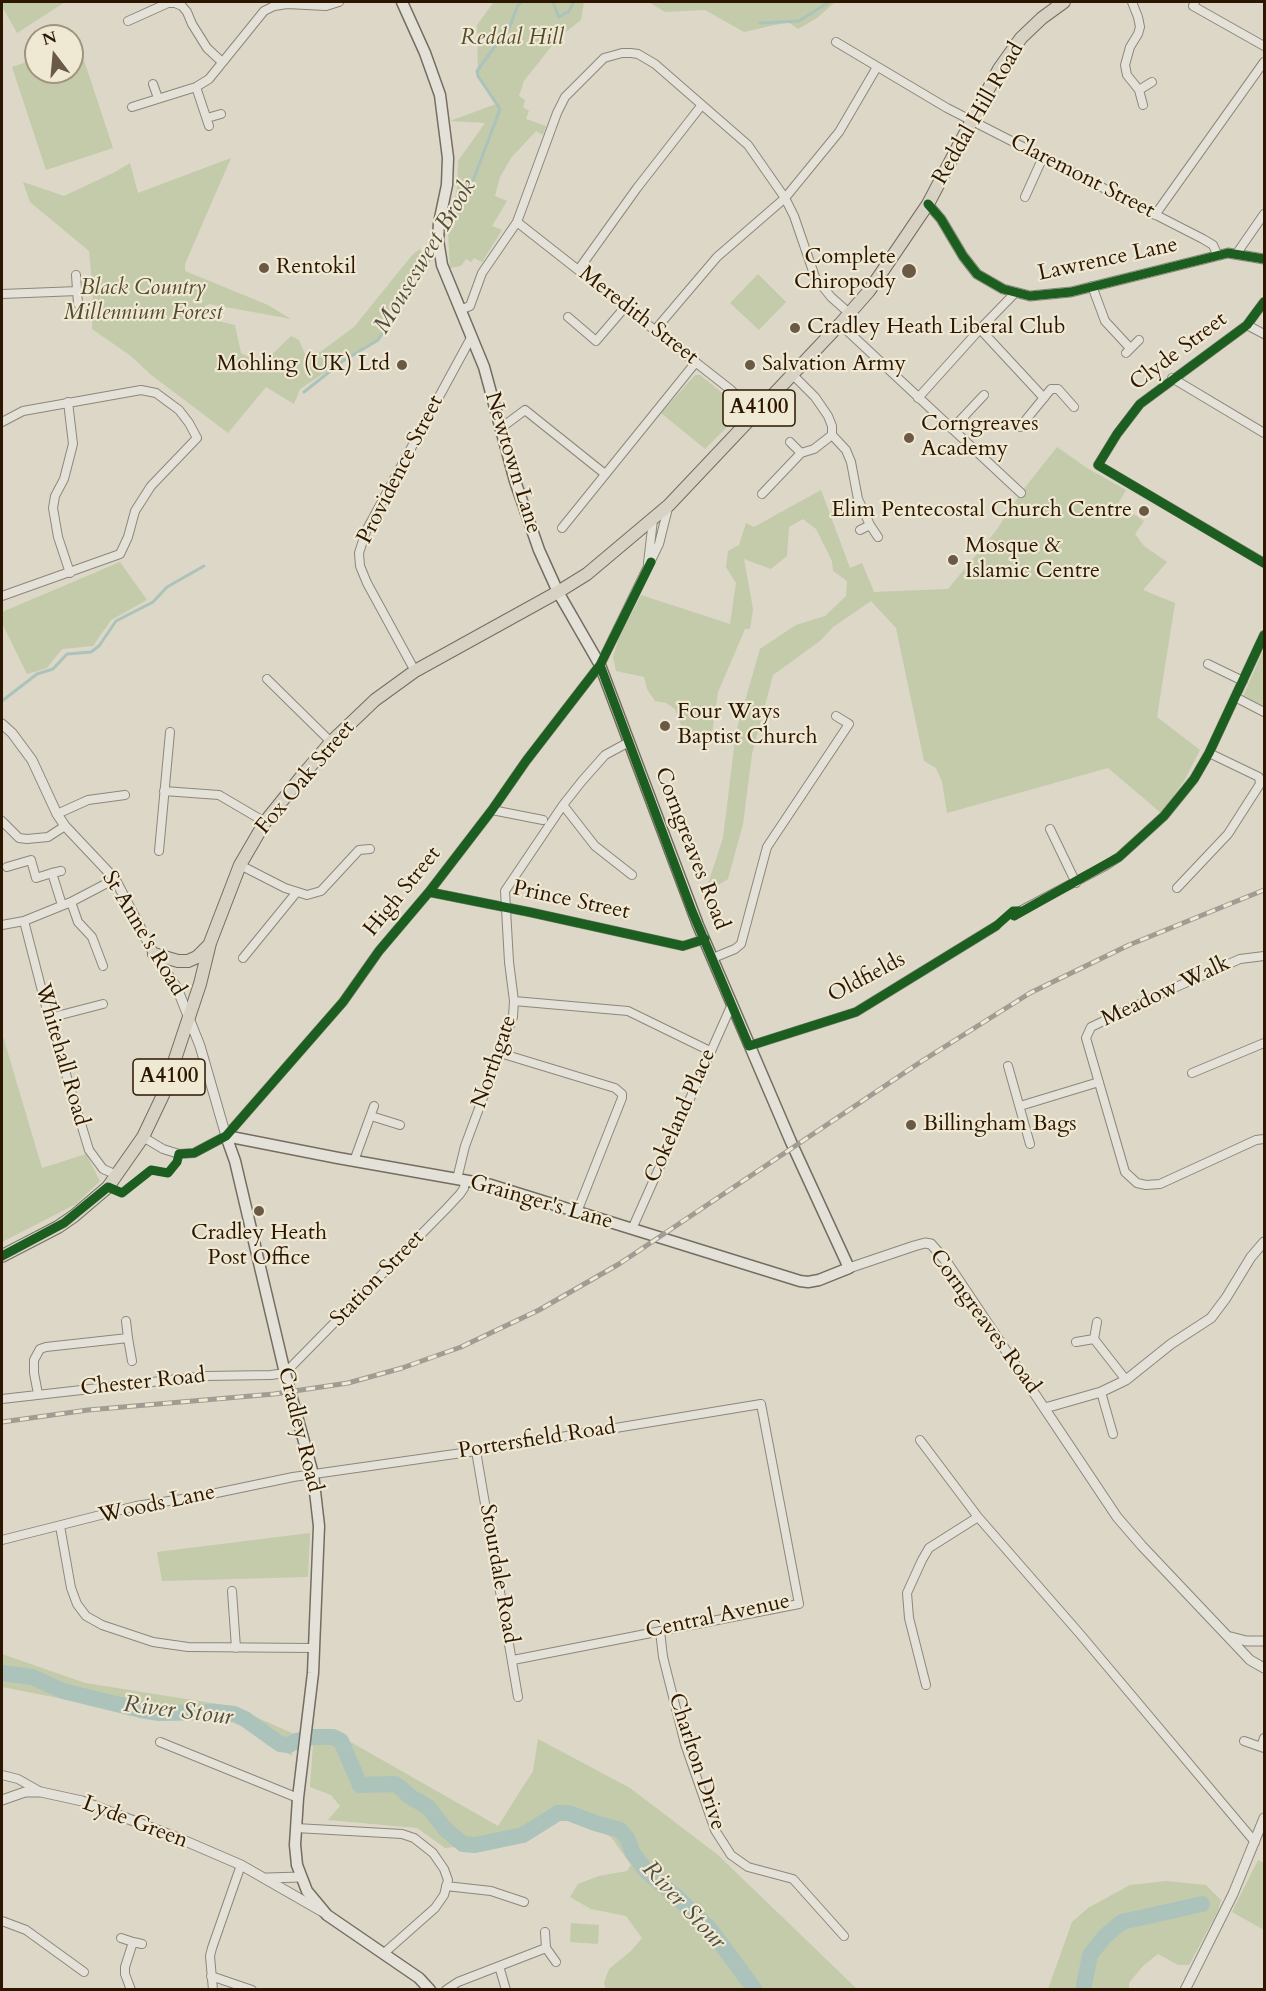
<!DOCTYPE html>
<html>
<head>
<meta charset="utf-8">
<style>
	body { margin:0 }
	#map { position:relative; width:1266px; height:1991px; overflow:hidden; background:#dcd7c6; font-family:Cardo,serif }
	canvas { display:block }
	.frame { position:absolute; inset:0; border:3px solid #2d1600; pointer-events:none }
	.north { position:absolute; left:24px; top:24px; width:60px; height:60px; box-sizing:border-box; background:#efe8d3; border:2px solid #a1947f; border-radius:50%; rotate:344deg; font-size:16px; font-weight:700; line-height:24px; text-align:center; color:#2d1600 }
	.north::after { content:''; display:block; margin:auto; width:21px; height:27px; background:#6a5a45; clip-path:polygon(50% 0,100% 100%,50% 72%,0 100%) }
</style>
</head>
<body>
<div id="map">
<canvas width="1266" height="1991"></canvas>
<div class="frame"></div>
<div class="north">N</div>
</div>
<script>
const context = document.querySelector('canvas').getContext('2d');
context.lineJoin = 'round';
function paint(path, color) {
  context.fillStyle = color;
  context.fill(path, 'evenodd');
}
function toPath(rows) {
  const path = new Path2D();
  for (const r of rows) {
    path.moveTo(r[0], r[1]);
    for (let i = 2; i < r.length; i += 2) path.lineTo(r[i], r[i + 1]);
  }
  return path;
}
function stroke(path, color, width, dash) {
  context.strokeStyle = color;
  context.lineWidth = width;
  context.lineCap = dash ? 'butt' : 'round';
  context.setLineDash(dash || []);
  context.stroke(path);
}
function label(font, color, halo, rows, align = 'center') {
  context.font = font + ' Cardo,serif';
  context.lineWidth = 4.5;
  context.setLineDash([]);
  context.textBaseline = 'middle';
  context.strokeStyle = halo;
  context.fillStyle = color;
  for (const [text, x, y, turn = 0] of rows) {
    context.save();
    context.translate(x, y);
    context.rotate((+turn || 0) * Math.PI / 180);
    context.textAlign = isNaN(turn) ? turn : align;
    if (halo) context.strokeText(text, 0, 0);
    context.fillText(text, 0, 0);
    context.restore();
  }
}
paint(toPath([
	[2,2,65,2,17,33,2,6],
	[498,2,584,2,581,20,558,38,524,81,519,96,525,100,523,107,529,111,526,119,546,126,543,135,536,131,511,158,500,177,495,196,507,201,492,226,502,230,482,262,474,258,471,262,466,259,461,266,450,268,448,232,457,188,458,161,485,123,450,121,496,104,478,76,477,25,493,3],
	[649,2,835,2,817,18,798,29,788,22,744,32,705,10,665,12],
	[79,45,113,148,46,170,12,67,36,59,36,72,72,72,72,47],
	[231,158,185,264,185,271,268,305,291,319,209,304,192,315,235,325,241,353,262,364,291,336,299,340,305,354,312,358,354,327,413,254,420,249,426,264,378,340,356,352,300,389,294,404,266,387,228,433,150,374,131,356,92,329,93,293,89,251,30,202,23,182,64,196,115,172,130,163,138,193],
	[758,274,786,302,759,330,730,303],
	[695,375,700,375,741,408,741,413,705,449,661,413],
	[1057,447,1087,468,1126,490,1118,504,1144,521,1135,534,1144,546,1167,562,1143,590,1175,603,1157,717,1200,750,1184,781,1161,813,1108,768,947,813,942,782,936,768,924,761,896,628,871,601,833,627,820,641,773,675,752,754,743,824,728,879,705,893,723,838,736,732,760,649,796,625,825,616,846,596,847,581,833,571,832,561,816,529,803,519,789,527,787,556,771,569,744,559,753,609,750,629,745,629,718,692,712,733,702,733,682,728,675,709,666,703,655,701,647,689,644,677,616,671,613,657,619,637,641,595,730,624,736,583,726,567,728,551,739,545,746,523,754,527,821,490,850,568,862,563,874,592,948,589,995,532,1023,490],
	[120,562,147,600,111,620,93,646,62,649,47,668,27,674,2,623,2,612],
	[1264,649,1264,709,1245,701,1243,696],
	[2,1033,42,1168,86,1154,100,1181,76,1204,2,1242],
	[310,1533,308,1577,162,1581,157,1552],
	[2,1654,85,1683,231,1706,292,1733,292,1756,230,1718,173,1718,140,1714,2,1687],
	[314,1730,333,1732,498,1826,533,1771,538,1739,630,1788,718,1855,857,1989,606,1989,604,1983,609,1969,631,1951,642,1938,626,1916,591,1909,570,1897,578,1884,599,1876,627,1871,631,1865,611,1837,568,1813,558,1813,523,1835,475,1845,445,1848,417,1828,328,1820,340,1806,331,1795,310,1787],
	[1258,1860,1264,1863,1264,1930,1232,1912],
	[1167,1881,1206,1885,1221,1900,1218,1911,1189,1965,1178,1965,1158,1954,1143,1966,1129,1983,1129,1989,1048,1989,1072,1922,1088,1908,1130,1885],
	[571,1923,599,1925,598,1944,570,1942]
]), '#c3cbab');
stroke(toPath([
	[553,2,559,17,569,11,574,2],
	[760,23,799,21,829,2],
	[442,238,468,194,500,109,478,76,477,71,510,26,518,5,522,2],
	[304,392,343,361,378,340,415,286,435,249],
	[2,701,37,674,53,669,67,654,91,652,99,646,116,621,153,602,167,587,204,566]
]), '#acc3bc', 3);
stroke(toPath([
	[2,1673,32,1677,63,1691,141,1710,159,1713,215,1712,234,1714,245,1719,280,1744,289,1745,296,1741,313,1737,333,1737,341,1741,360,1785,395,1784,402,1789,409,1796,428,1807,446,1830,463,1844,475,1845,523,1835,558,1813,569,1813,595,1823,620,1830,627,1838,633,1853,646,1871,678,1898,710,1929,755,1990],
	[1083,1990,1090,1955,1105,1936,1122,1922,1202,1904]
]), '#acc3bc', 16);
const minor = toPath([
	[1132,2,1138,17,1140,27,1138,34,1130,47,1125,65,1127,75,1139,90],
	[1195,2,1193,6,1264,46],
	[128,21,168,3,175,3,182,6,187,12,192,24,207,48,222,62],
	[836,42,947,108,1203,239,1213,245,1218,256],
	[153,84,158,98],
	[196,87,209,126],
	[1143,105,1139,90,1152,82],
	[132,107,196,87,209,79,264,11,274,6,287,4,326,6,339,2],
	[207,118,221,114],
	[1025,197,1043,157],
	[1155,215,1264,62],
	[517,222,731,390,754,413],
	[1237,253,1264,214],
	[579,269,637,188,701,106],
	[76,275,78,304],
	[1092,286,1105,321,1130,348],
	[2,294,78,291],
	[1264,302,1247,325,1140,404,1117,434,1098,465,1264,563],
	[460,310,470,306,482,273,517,222,557,113,565,97,604,58,622,53,631,53,638,54,655,64,748,145,785,198,794,216,815,277,831,297,849,313],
	[568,317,596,341,626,306],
	[840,324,1021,493],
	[1247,325,1264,334],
	[980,329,1044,398],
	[655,330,717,257,785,198,839,132,877,67],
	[1126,353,1139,340],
	[792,374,815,397,828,416,832,426,832,435,846,450,851,462,858,499,870,525],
	[1172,378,1264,433],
	[918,398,980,329,1015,293],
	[68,402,73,444,64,479,55,496,53,508,58,537,70,573],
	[2,422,23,411,141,390,156,393,179,410,189,423,197,438,151,486,135,511,128,537,120,554,2,596],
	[1020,427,1051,389,1058,389,1074,407],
	[501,428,525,410,605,474],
	[952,429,984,395],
	[790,442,801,453],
	[762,494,801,453,814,449,832,435],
	[562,528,696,362],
	[860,530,870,525,878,537],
	[648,563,653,520],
	[1208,664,1243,681],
	[415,671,367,583,360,566,359,553,366,531,472,336],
	[267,679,331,742],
	[1235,697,1264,712],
	[164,791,219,795,265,822],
	[563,805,595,846,632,875],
	[492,810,543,820],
	[57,814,88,800,125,795],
	[2,821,19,838,27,839,48,837,65,826],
	[1050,829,1076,883],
	[159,851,170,732],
	[240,865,285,888,307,895,321,891,359,850,370,849],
	[7,867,31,860,36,878,52,873,62,905],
	[52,873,61,871],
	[1177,888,1228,834,1260,784,1259,777,1209,753],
	[429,892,529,912,683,946,705,939],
	[71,902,78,922,92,937,103,966],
	[1020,911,1105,866,1119,857,1164,816,1194,779,1209,753,1264,635],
	[24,921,49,1018,89,1150,103,1169,117,1175],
	[2,925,24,921,71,902,115,879],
	[1264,956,1240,959,1167,991,1091,1027,1086,1038,1125,1172,1137,1183,1146,1185,1160,1184,1256,1140,1264,1139],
	[243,958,296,893],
	[713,958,735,949,741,944,767,847,849,724,836,716],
	[514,1001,628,1011,710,1051],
	[49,1018,103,1004],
	[749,1046,856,1012,996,926],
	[500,1053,615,1088,622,1094,622,1098,577,1212],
	[1008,1066,1030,1144],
	[1192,1073,1264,1043],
	[1020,1106,1099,1082],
	[371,1116,400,1125],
	[143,1137,163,1149,179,1154,194,1153,226,1136,343,1002,379,951,429,892,492,810,526,761,600,665,659,544,668,508],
	[354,1161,374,1106],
	[457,1179,465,1146,513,1017,514,1001,509,962,505,891,563,805,582,781,605,755,629,742],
	[632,1229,732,1004],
	[126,1321,128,1338],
	[1094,1339,1126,1380],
	[1076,1342,1094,1339,1097,1322],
	[1101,1392,1113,1434],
	[38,1394,34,1373,34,1360,40,1349,46,1347,128,1338,132,1361],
	[2,1399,205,1376,271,1375,285,1373,447,1208,460,1194,464,1188,465,1180],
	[920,1440,978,1517,1080,1634,1255,1842],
	[476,1451,518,1697],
	[60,1526,71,1588,77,1604,86,1616,102,1625,153,1642,188,1647,313,1648],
	[2,1540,136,1506,202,1496,293,1477,476,1451,761,1404,799,1604,513,1660],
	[232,1591,236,1648],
	[660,1631,663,1657,685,1744,715,1830,731,1855,748,1867,793,1879,844,1936],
	[926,1685,909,1618,907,1593,922,1560,929,1548,978,1517],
	[1244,1741,1264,1748],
	[160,1742,298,1798],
	[1261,1747,1264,1738],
	[2,1775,18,1779,41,1792],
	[296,1828,402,1834,414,1838,433,1853,444,1869,448,1880,444,1895,435,1908,383,1954],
	[446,1886,491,1891,524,1902],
	[2,1921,26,1930,84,1972],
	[545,1932,546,1948],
	[121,1938,133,1942,125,1967,125,1974,131,1990],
	[133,1942,142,1944],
	[499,1966,506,1990],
	[211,1976,252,1990],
	[213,1990,210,1956,212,1948,241,1865],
	[446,1990,458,1982,546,1948,556,1962]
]);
const tertiary = toPath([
	[928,204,941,219,963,256,977,274,1003,289,1030,296,1071,292,1228,253,1264,259],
	[2,724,12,733,32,760,57,814,65,826,115,879,154,954,177,988,200,1046,226,1136],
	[849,1268,914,1246,925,1243,931,1244,946,1261,1117,1517,1142,1546,1250,1660,1264,1668],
	[1045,1408,1101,1392,1126,1380,1171,1344,1211,1318,1226,1298,1251,1257,1264,1242],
	[1231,1637,1246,1641,1264,1641],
	[2,1800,25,1792,41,1792,82,1801,183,1840,241,1865,323,1912],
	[267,1878,301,1877],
	[1185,1990,1233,1894,1264,1818]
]);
const secondary = toPath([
	[226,1136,338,1158,491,1185,800,1281,808,1282,819,1280,849,1268,791,1142,698,925,600,665,558,592,539,550,515,481,484,367,442,265,438,240,439,223,447,185,448,158,440,95,425,53,402,2],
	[226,1136,235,1161,285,1373,313,1474,319,1526,313,1673,298,1798,295,1845,297,1865,307,1891,327,1915,419,1978,430,1990]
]);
const primary = toPath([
	[154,954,178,961,188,961,197,957,209,945],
	[2,1256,58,1227,74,1216,108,1187,143,1137,163,1095,200,984,210,943,240,865,265,822,302,776,331,742,375,700,415,671,558,592,587,574,669,505,840,324,869,291,928,204,999,69,1021,38,1042,18,1064,2]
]);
stroke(minor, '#8d877b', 10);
stroke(tertiary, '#8d877b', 11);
stroke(secondary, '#746d61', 13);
stroke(primary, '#746d61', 14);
stroke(minor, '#e4e1d9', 8);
stroke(tertiary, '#e4e1d9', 9);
stroke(secondary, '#e4e1d9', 10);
stroke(primary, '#d8d2c4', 12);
const rail = toPath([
	[2,1422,88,1410,274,1394,348,1383,402,1368,461,1347,539,1310,619,1264,922,1061,1030,993,1129,945,1264,890]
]);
stroke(rail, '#a09c93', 5);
stroke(rail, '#efe8d3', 3, [9]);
stroke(toPath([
	[928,204,941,219,963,256,977,274,1003,289,1030,296,1071,292,1228,253,1264,259],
	[1264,302,1247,325,1140,404,1117,434,1098,465,1264,563],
	[600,665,692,911,749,1046,856,1012,996,926,1013,911,1020,911],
	[429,892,529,912,683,946,705,939],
	[1014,916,1119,857,1164,816,1194,779,1209,753,1264,635],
	[2,1256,64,1223,108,1187,122,1193,151,1170,168,1173,177,1162,179,1154,194,1153,226,1136,343,1002,379,951,429,892,492,810,526,761,600,665,651,562]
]), '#1b5e20', 9);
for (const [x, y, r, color] of [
	[264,268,6,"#6a5a45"],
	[909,271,8,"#6a5a45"],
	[795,328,6,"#6a5a45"],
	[402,365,6,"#6a5a45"],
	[750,365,6,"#6a5a45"],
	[909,438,6,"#6a5a45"],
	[1144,511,6,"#6a5a45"],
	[953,560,6,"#6a5a45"],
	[665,726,6,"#6a5a45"],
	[911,1125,6,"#6a5a45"],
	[259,1211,6,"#6a5a45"]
]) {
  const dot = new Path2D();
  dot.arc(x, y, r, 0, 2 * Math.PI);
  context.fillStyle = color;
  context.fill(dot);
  stroke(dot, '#efe8d3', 2);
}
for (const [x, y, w] of [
	[759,408,72],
	[169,1077,72]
]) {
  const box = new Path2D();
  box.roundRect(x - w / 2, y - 18, w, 36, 4.5);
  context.fillStyle = '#efe8d3';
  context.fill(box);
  stroke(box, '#2d1600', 1.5);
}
label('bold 21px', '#2d1600', null, [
	["A4100",759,408],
	["A4100",169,1077]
]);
label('italic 22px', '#544a2d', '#efe8d3', [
	["Reddal Hill",512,39],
	["Black Country",143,289],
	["Millennium Forest",143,314]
]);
label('22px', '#2d1600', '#efe8d3', [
	["Reddal Hill Road",979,114,-60],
	["Claremont Street",1082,177,27],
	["Lawrence Lane",1108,260,-12],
	["Meredith Street",638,316,38],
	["Clyde Street",1179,352,-37],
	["Newtown Lane",512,463,73],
	["Providence Street",401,470,-63],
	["Fox Oak Street",306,778,-50],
	["Corngreaves Road",691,849,69],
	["High Street",403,892,-51],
	["Prince Street",571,901,12],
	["St Anne's Road",143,934,59],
	["Oldfields",867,978,-28],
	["Meadow Walk",1166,992,-25],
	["Whitehall Road",61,1055,74],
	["Northgate",495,1062,-71],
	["Cokeland Place",681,1116,-66],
	["Grainger's Lane",541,1203,16],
	["Station Street",378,1279,-46],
	["Corngreaves Road",984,1322,54],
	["Chester Road",143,1383,-6],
	["Cradley Road",299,1430,76],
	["Portersfield Road",537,1440,-9],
	["Woods Lane",157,1505,-12],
	["Stourdale Road",498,1574,80],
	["Central Avenue",718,1617,-12],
	["Charlton Drive",696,1762,72],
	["Lyde Green",135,1823,21]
]);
label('22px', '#2d1600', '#efe8d3', [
	["Complete",896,258,"right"],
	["Chiropody",896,283,"right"],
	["Rentokil",276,268],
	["Cradley Heath Liberal Club",807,328],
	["Mohling (UK) Ltd",390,365,"right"],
	["Salvation Army",762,365],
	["Corngreaves",921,425],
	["Academy",921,450],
	["Elim Pentecostal Church Centre",1132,511,"right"],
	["Mosque &",965,547],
	["Islamic Centre",965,572],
	["Four Ways",677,713],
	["Baptist Church",677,738],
	["Billingham Bags",923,1125],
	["Cradley Heath",259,1234,"center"],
	["Post Office",259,1259,"center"]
], 'left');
label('italic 24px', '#524f40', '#efe8d3', [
	["Mousesweet Brook",426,257,-59],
	["River Stour",178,1712,7],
	["River Stour",683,1906,47]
]);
</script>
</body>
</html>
